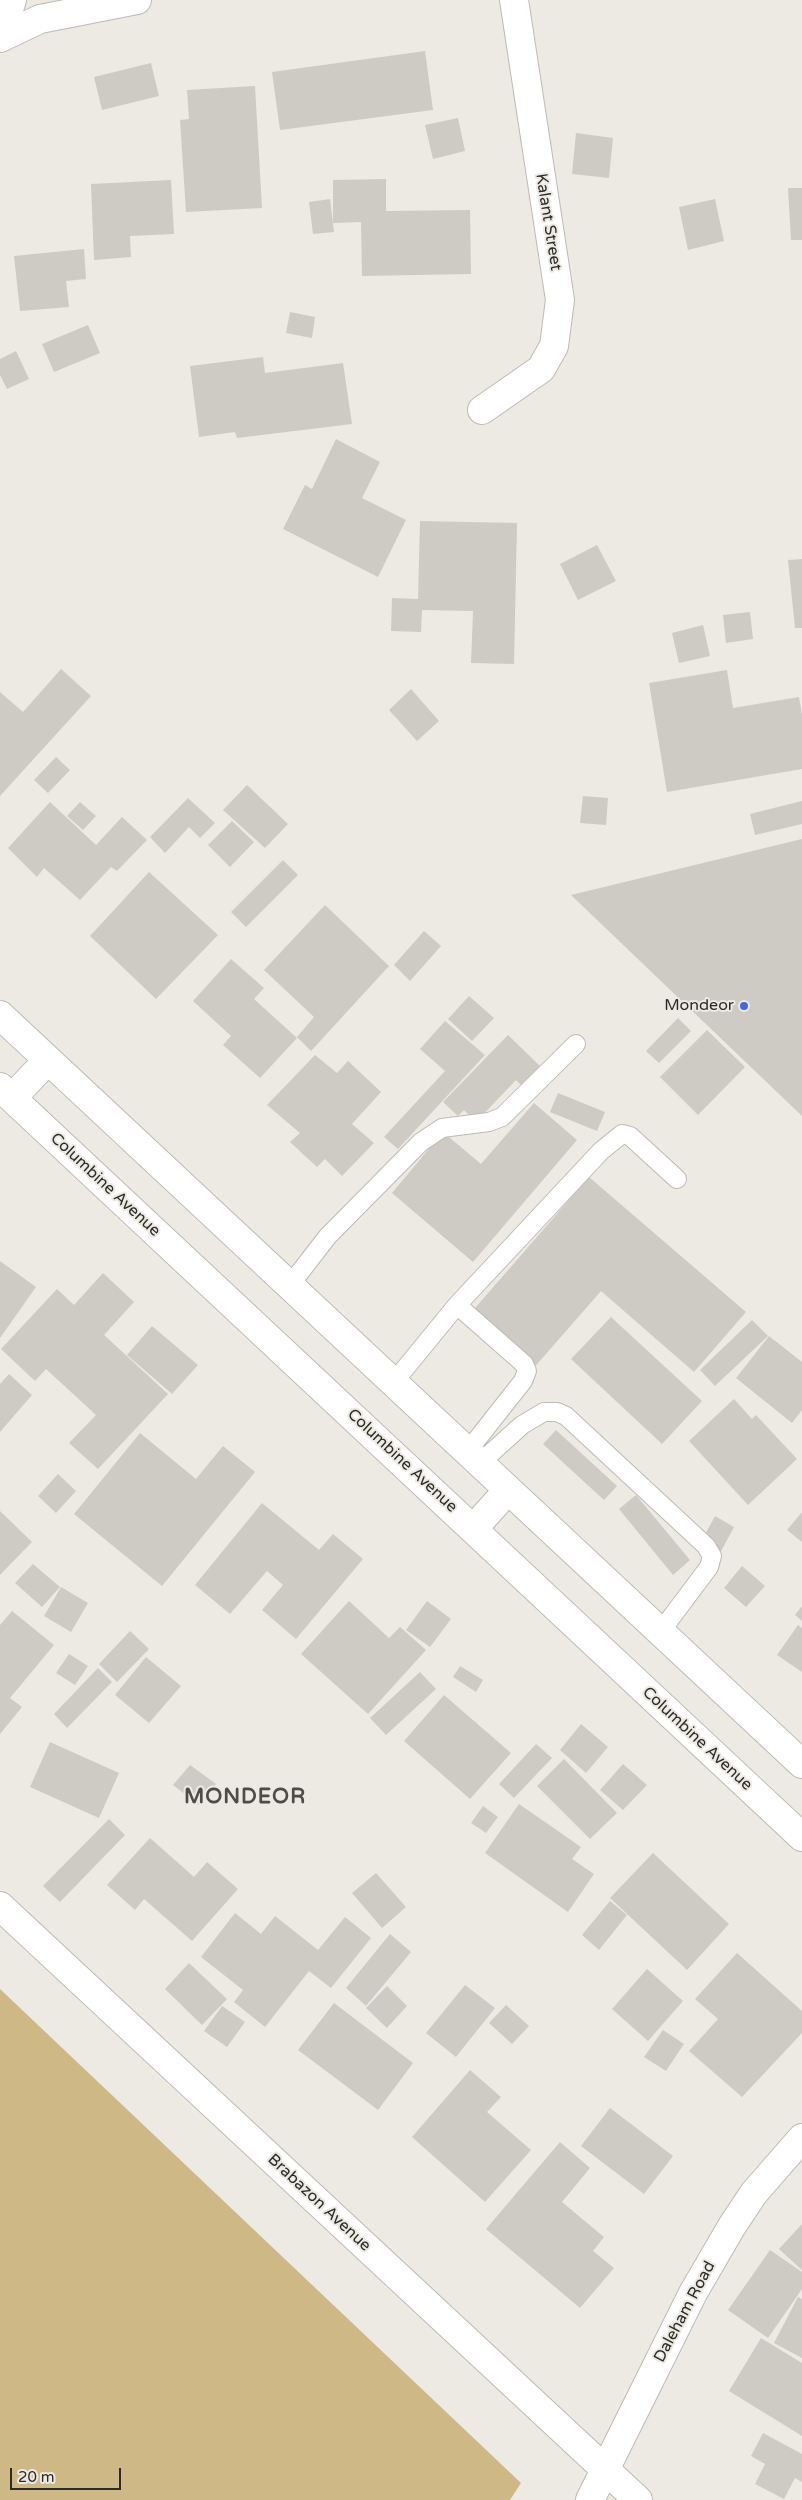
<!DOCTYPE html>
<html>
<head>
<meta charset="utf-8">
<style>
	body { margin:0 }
	#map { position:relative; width:802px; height:2500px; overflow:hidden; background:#ede9e3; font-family:"Varela Round",sans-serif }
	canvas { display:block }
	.scale { position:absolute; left:10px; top:2468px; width:111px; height:22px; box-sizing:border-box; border:2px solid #2b2a27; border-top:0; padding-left:6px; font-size:15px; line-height:18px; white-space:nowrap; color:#2b2a27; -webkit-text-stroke:4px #ede9e3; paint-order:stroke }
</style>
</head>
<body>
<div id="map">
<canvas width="802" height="2500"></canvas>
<div class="scale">20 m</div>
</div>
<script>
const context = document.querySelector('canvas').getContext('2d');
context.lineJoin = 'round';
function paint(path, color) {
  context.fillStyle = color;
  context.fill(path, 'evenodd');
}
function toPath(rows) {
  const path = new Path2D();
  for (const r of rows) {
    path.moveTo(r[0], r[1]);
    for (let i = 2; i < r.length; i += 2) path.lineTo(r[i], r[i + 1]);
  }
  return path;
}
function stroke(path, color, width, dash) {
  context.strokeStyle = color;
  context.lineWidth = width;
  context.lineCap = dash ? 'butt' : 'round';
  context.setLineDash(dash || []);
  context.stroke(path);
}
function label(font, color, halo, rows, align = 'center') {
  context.font = font + ' "Varela Round",sans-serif';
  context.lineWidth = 4;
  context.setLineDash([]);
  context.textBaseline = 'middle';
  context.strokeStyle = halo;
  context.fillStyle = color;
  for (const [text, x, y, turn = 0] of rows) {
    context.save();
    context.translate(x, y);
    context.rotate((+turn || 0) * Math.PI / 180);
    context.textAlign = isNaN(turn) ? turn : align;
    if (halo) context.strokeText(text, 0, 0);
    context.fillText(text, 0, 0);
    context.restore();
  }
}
paint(toPath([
	[0,1989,521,2483,510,2500,0,2500]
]), '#ceb886');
paint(toPath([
	[425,51,433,110,280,130,272,72],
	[151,63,159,96,102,110,94,77],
	[255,86,262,208,186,212,180,120,189,119,187,90],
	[458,118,465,151,433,159,425,125],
	[576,133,613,138,609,178,572,174],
	[386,179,386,211,470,210,471,274,362,276,361,222,333,223,333,180],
	[171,180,174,234,130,236,131,257,94,260,91,184],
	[788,188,802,188,802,240,791,240],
	[330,199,334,232,313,234,309,202],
	[715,199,724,241,688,250,679,207],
	[84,249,86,279,66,281,69,307,20,311,14,256],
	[290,312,315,317,312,338,286,333],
	[88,325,100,353,54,372,42,344],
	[16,351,29,379,7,389,0,375,0,359],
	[263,357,265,373,343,363,352,424,237,438,235,432,199,437,190,366],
	[336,439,380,462,362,498,406,520,378,577,283,529,305,485,312,489],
	[420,521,517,523,514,664,471,663,473,611,422,610,421,632,391,631,392,598,418,599],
	[597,545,616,581,578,600,560,564],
	[802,559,802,628,795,628,788,560],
	[750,612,753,639,726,643,723,615],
	[703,625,710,656,679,663,672,633],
	[61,669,91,696,0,796,0,692,23,712],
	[727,670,733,708,799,697,802,714,802,769,667,792,649,683],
	[411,689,439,721,417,741,389,710],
	[56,757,70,770,48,793,34,780],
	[247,785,288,824,265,848,223,810],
	[583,796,608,798,606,825,580,823],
	[188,798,215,823,200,838,189,827,165,853,150,837],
	[802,801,802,824,755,835,750,814],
	[50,802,96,845,122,817,147,840,117,871,111,867,80,900,44,868,37,877,8,848],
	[80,802,96,816,83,830,67,816],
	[232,821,254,842,230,867,208,845],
	[802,839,802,1116,571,895],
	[283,860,298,875,246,927,231,912],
	[149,872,218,935,156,999,90,936],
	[325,905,389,966,311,1051,297,1037,314,1017,264,970],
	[424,931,441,946,410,981,394,965],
	[231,959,264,988,254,999,297,1038,260,1078,223,1045,231,1036,193,1001],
	[469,996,494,1018,472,1041,448,1019],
	[678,1018,691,1031,659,1063,646,1051],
	[445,1021,485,1055,398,1149,384,1137,445,1071,420,1049],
	[707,1030,745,1067,698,1115,660,1077],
	[508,1035,540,1066,521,1085,516,1080,476,1122,464,1110,458,1116,443,1102],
	[315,1055,337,1073,348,1061,381,1092,352,1124,374,1143,342,1176,325,1159,317,1167,290,1142,300,1133,267,1105],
	[558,1093,605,1112,597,1131,550,1112],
	[534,1103,577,1140,473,1262,392,1193,443,1132,481,1164],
	[589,1177,746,1312,694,1372,601,1291,532,1370,469,1315],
	[0,1261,36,1287,0,1338],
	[103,1273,134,1302,104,1335,168,1394,98,1469,69,1443,96,1415,46,1369,35,1381,1,1349,57,1289,74,1305],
	[611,1317,702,1401,662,1444,571,1359],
	[752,1320,768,1336,715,1386,700,1370],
	[152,1326,198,1365,172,1394,127,1355],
	[769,1336,802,1362,802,1410,792,1423,736,1378],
	[9,1374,32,1395,0,1432,0,1384],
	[734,1399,752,1419,756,1415,797,1459,748,1505,689,1441],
	[556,1430,617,1486,604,1500,543,1444],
	[140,1433,196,1479,223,1446,255,1472,162,1586,74,1514],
	[58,1474,76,1491,56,1513,38,1496],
	[636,1495,690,1560,673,1575,619,1509],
	[262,1503,319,1550,333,1534,363,1559,296,1639,262,1610,283,1585,267,1571,230,1614,195,1585],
	[0,1511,32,1542,0,1575],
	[802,1512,802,1542,787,1530],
	[715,1516,734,1527,719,1555,700,1544],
	[33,1564,60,1587,42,1607,15,1583],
	[742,1566,765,1586,746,1607,724,1588],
	[61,1587,88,1603,71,1632,44,1616],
	[349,1601,389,1638,400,1627,426,1650,368,1714,301,1654],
	[427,1601,451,1619,430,1647,406,1630],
	[802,1606,802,1621,795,1615],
	[12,1611,54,1645,10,1698,22,1707,0,1734,0,1625],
	[798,1625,802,1628,802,1672,777,1655],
	[130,1631,149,1649,117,1682,99,1664],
	[69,1654,88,1666,75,1685,56,1673],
	[146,1657,181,1686,149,1723,115,1695],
	[460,1666,483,1680,476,1692,453,1677],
	[98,1668,112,1682,67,1728,54,1714],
	[420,1672,436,1689,386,1735,370,1718],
	[444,1695,511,1753,470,1799,404,1741],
	[581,1724,608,1747,586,1773,560,1750],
	[50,1742,119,1773,99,1818,30,1787],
	[536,1744,552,1758,514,1798,499,1784],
	[564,1759,617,1813,590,1839,537,1786],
	[623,1764,647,1785,623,1810,600,1790],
	[190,1765,216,1784,199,1805,173,1785],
	[519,1804,581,1847,572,1859,594,1874,568,1912,485,1853],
	[483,1806,498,1817,486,1833,471,1823],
	[109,1819,125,1835,60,1902,43,1886],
	[150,1838,194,1877,207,1862,238,1889,192,1941,144,1899,135,1910,107,1885],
	[653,1853,729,1924,687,1970,610,1898],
	[376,1873,406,1907,382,1928,352,1893],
	[610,1901,627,1915,599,1950,582,1935],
	[235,1913,261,1934,275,1916,318,1950,345,1917,371,1938,331,1988,309,1971,265,2027,234,2002,243,1990,201,1957],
	[390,1934,411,1952,366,2006,346,1988],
	[737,1953,802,2011,802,2033,742,2097,689,2051,718,2019,695,1999],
	[189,1963,227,1999,202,2025,165,1989],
	[647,1969,683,2001,648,2041,612,2009],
	[465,1985,495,2008,456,2057,426,2033],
	[387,1986,407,2006,387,2028,366,2008],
	[334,2003,413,2063,378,2110,298,2050],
	[506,2005,529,2026,512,2044,489,2023],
	[222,2006,245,2022,227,2047,204,2031],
	[663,2030,684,2044,666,2071,644,2057],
	[470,2070,501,2097,487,2112,531,2150,485,2202,412,2137],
	[610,2108,673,2156,644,2194,581,2146],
	[560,2142,590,2168,562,2202,604,2237,593,2251,614,2268,580,2308,486,2229],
	[802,2224,802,2270,779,2249],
	[770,2250,802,2272,802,2289,768,2338,728,2310],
	[798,2297,802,2299,802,2358,774,2343],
	[761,2338,802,2363,802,2436,729,2391],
	[763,2433,802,2454,802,2482,795,2478,784,2499,755,2484,765,2464,751,2456]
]), '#cecbc5');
const lane = toPath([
	[290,1285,328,1236,421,1142,442,1128,489,1122,502,1117,576,1044],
	[457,1305,601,1151,622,1134,630,1136,677,1179],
	[394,1382,457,1305,524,1364,527,1371,523,1381,467,1452],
	[480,1463,522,1425,544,1412,557,1412,566,1416,706,1546,712,1556,709,1567,661,1631]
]);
const street = toPath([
	[0,38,12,0],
	[482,410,541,369,554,346,560,300,514,0],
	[0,1906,638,2500],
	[590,2500,693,2293,732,2226,754,2193,802,2138]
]);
const secondary = toPath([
	[0,38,40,19,137,0],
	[0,1015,802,1764],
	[0,1087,802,1837],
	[12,1098,48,1060],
	[474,1528,508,1490]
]);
stroke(lane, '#bebbb5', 20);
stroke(street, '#bebbb5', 30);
stroke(secondary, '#bebbb5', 30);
stroke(lane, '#fff', 18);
stroke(street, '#fff', 28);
stroke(secondary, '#fff', 28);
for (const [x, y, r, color] of [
	[744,1006,5,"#4368db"]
]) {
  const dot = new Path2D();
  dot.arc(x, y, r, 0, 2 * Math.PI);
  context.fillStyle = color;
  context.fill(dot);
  stroke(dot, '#ede9e3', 2);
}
label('16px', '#2b2a27', '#ede9e3', [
	["Kalant Street",548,222,81],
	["Columbine Avenue",105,1185,43],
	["Columbine Avenue",402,1461,43],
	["Columbine Avenue",697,1739,43],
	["Brabazon Avenue",319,2203,43],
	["Daleham Road",685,2312,-62]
]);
label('16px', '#2b2a27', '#ede9e3', [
	["Mondeor",734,1006]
], 'right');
context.letterSpacing = '1px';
label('bold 21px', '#4e4c46', '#ede9e3', [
	["MONDEOR",245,1797]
]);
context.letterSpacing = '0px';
</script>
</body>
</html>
